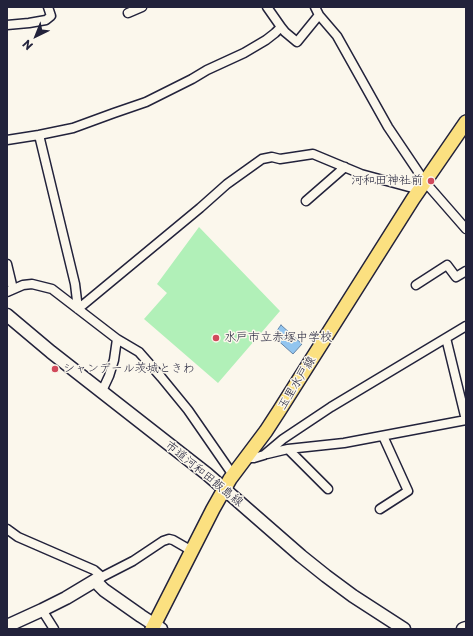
<!DOCTYPE html>
<html>
<head>
<meta charset="utf-8">
<style>
	body { margin:0 }
	#map { position:relative; width:473px; height:636px; overflow:hidden; background:#fbf7ec; font-family:"Playpen Sans",sans-serif }
	canvas { display:block }
	.frame { position:absolute; inset:0; border:8px solid #22223b; pointer-events:none }
	.north { position:absolute; left:16px; top:16px; width:40px; height:40px; -webkit-text-stroke:3px #fbf7ec; paint-order:stroke; rotate:223deg; font-size:11px; font-weight:700; line-height:16px; text-align:center; color:#22223b }
	.north::after { content:''; display:block; margin:auto; width:14px; height:18px; background:#22223b; clip-path:polygon(50% 0,100% 100%,50% 72%,0 100%) }
</style>
</head>
<body>
<div id="map">
<canvas width="473" height="636"></canvas>
<div class="frame"></div>
<div class="north">N</div>
</div>
<script>
const context = document.querySelector('canvas').getContext('2d');
context.lineJoin = 'round';
function paint(path, color) {
  context.fillStyle = color;
  context.fill(path, 'evenodd');
}
function toPath(rows) {
  const path = new Path2D();
  for (const r of rows) {
    path.moveTo(r[0], r[1]);
    for (let i = 2; i < r.length; i += 2) path.lineTo(r[i], r[i + 1]);
  }
  return path;
}
function stroke(path, color, width, dash) {
  context.strokeStyle = color;
  context.lineWidth = width;
  context.lineCap = dash ? 'butt' : 'round';
  context.setLineDash(dash || []);
  context.stroke(path);
}
function label(font, color, halo, rows, align = 'center') {
  context.font = font + ' "Playpen Sans","Klee One",sans-serif';
  context.lineWidth = 3;
  context.setLineDash([]);
  context.textBaseline = 'middle';
  context.strokeStyle = halo;
  context.fillStyle = color;
  for (const [text, x, y, turn = 0] of rows) {
    context.save();
    context.translate(x, y);
    context.rotate((+turn || 0) * Math.PI / 180);
    context.textAlign = isNaN(turn) ? turn : align;
    if (halo) context.strokeText(text, 0, 0);
    context.fillText(text, 0, 0);
    context.restore();
  }
}
paint(toPath([
	[199,227,280,311,218,383,144,319,167,293,157,284]
]), '#b1f0b8');
const water = toPath([
	[281,325,302,344,293,354,273,336,281,325]
]);
paint(water, '#92c5ef');
stroke(water, '#6584a7', 1);
const street = toPath([
	[267,7,281,27],
	[315,7,319,15,337,36,388,127,425,182,466,229],
	[128,13,142,7],
	[7,25,29,23,46,20,51,16,48,7],
	[39,135,75,284,78,309],
	[7,140,39,135,73,128,114,113,146,102,192,79,207,70,244,53,266,40,275,33,281,27,285,32,297,42,319,15],
	[306,201,345,167],
	[7,264,13,289],
	[416,285,447,265,456,277,466,271],
	[7,292,23,285,32,284,52,289,117,339,139,352,161,377,188,410,233,475],
	[78,309,200,208,227,184,262,159,272,157,280,159,313,154,361,174,420,190],
	[446,338,466,420],
	[102,391,109,376,114,360,117,339],
	[288,449,344,443,466,420],
	[267,454,288,449,328,489],
	[245,458,254,458,264,455,283,439,331,407,466,326],
	[380,509,408,491,383,436],
	[7,529,18,537,94,570,102,577],
	[96,580,133,561,163,541,169,539,173,540,192,551],
	[42,610,54,629]
]);
const secondary = toPath([
	[7,315,51,352,207,474,301,556,326,576,353,596,404,629],
	[7,626,42,610,66,598,96,580,99,585,104,590,141,616,161,629],
	[463,629,466,628]
]);
const primary = toPath([
	[152,629,213,509,230,479,266,431,279,411,413,199,466,122]
]);
stroke(street, '#22223b', 11);
stroke(secondary, '#22223b', 15);
stroke(primary, '#22223b', 16);
stroke(street, '#fbf7ec', 8);
stroke(secondary, '#fbf7ec', 12);
stroke(primary, '#fbe080', 13);
for (const [x, y, r, color] of [
	[431,181,4,"#d1495b"],
	[216,338,4,"#d1495b"],
	[55,369,4,"#d1495b"]
]) {
  const dot = new Path2D();
  dot.arc(x, y, r, 0, 2 * Math.PI);
  context.fillStyle = color;
  context.fill(dot);
  stroke(dot, '#fbf7ec', 1.5);
}
label('12px', '#22223b', '#fbf7ec', [
	["河和田神社前",423,181,"right"],
	["水戸市立赤塚中学校",224,338],
	["シャンデール茨城ときわ",63,369]
], 'left');
label('12px', '#22223b', '#fbf7ec', [
	["玉里水戸線",297,383,-58],
	["市道河和田飯島線",204,474,39]
]);
</script>
</body>
</html>
